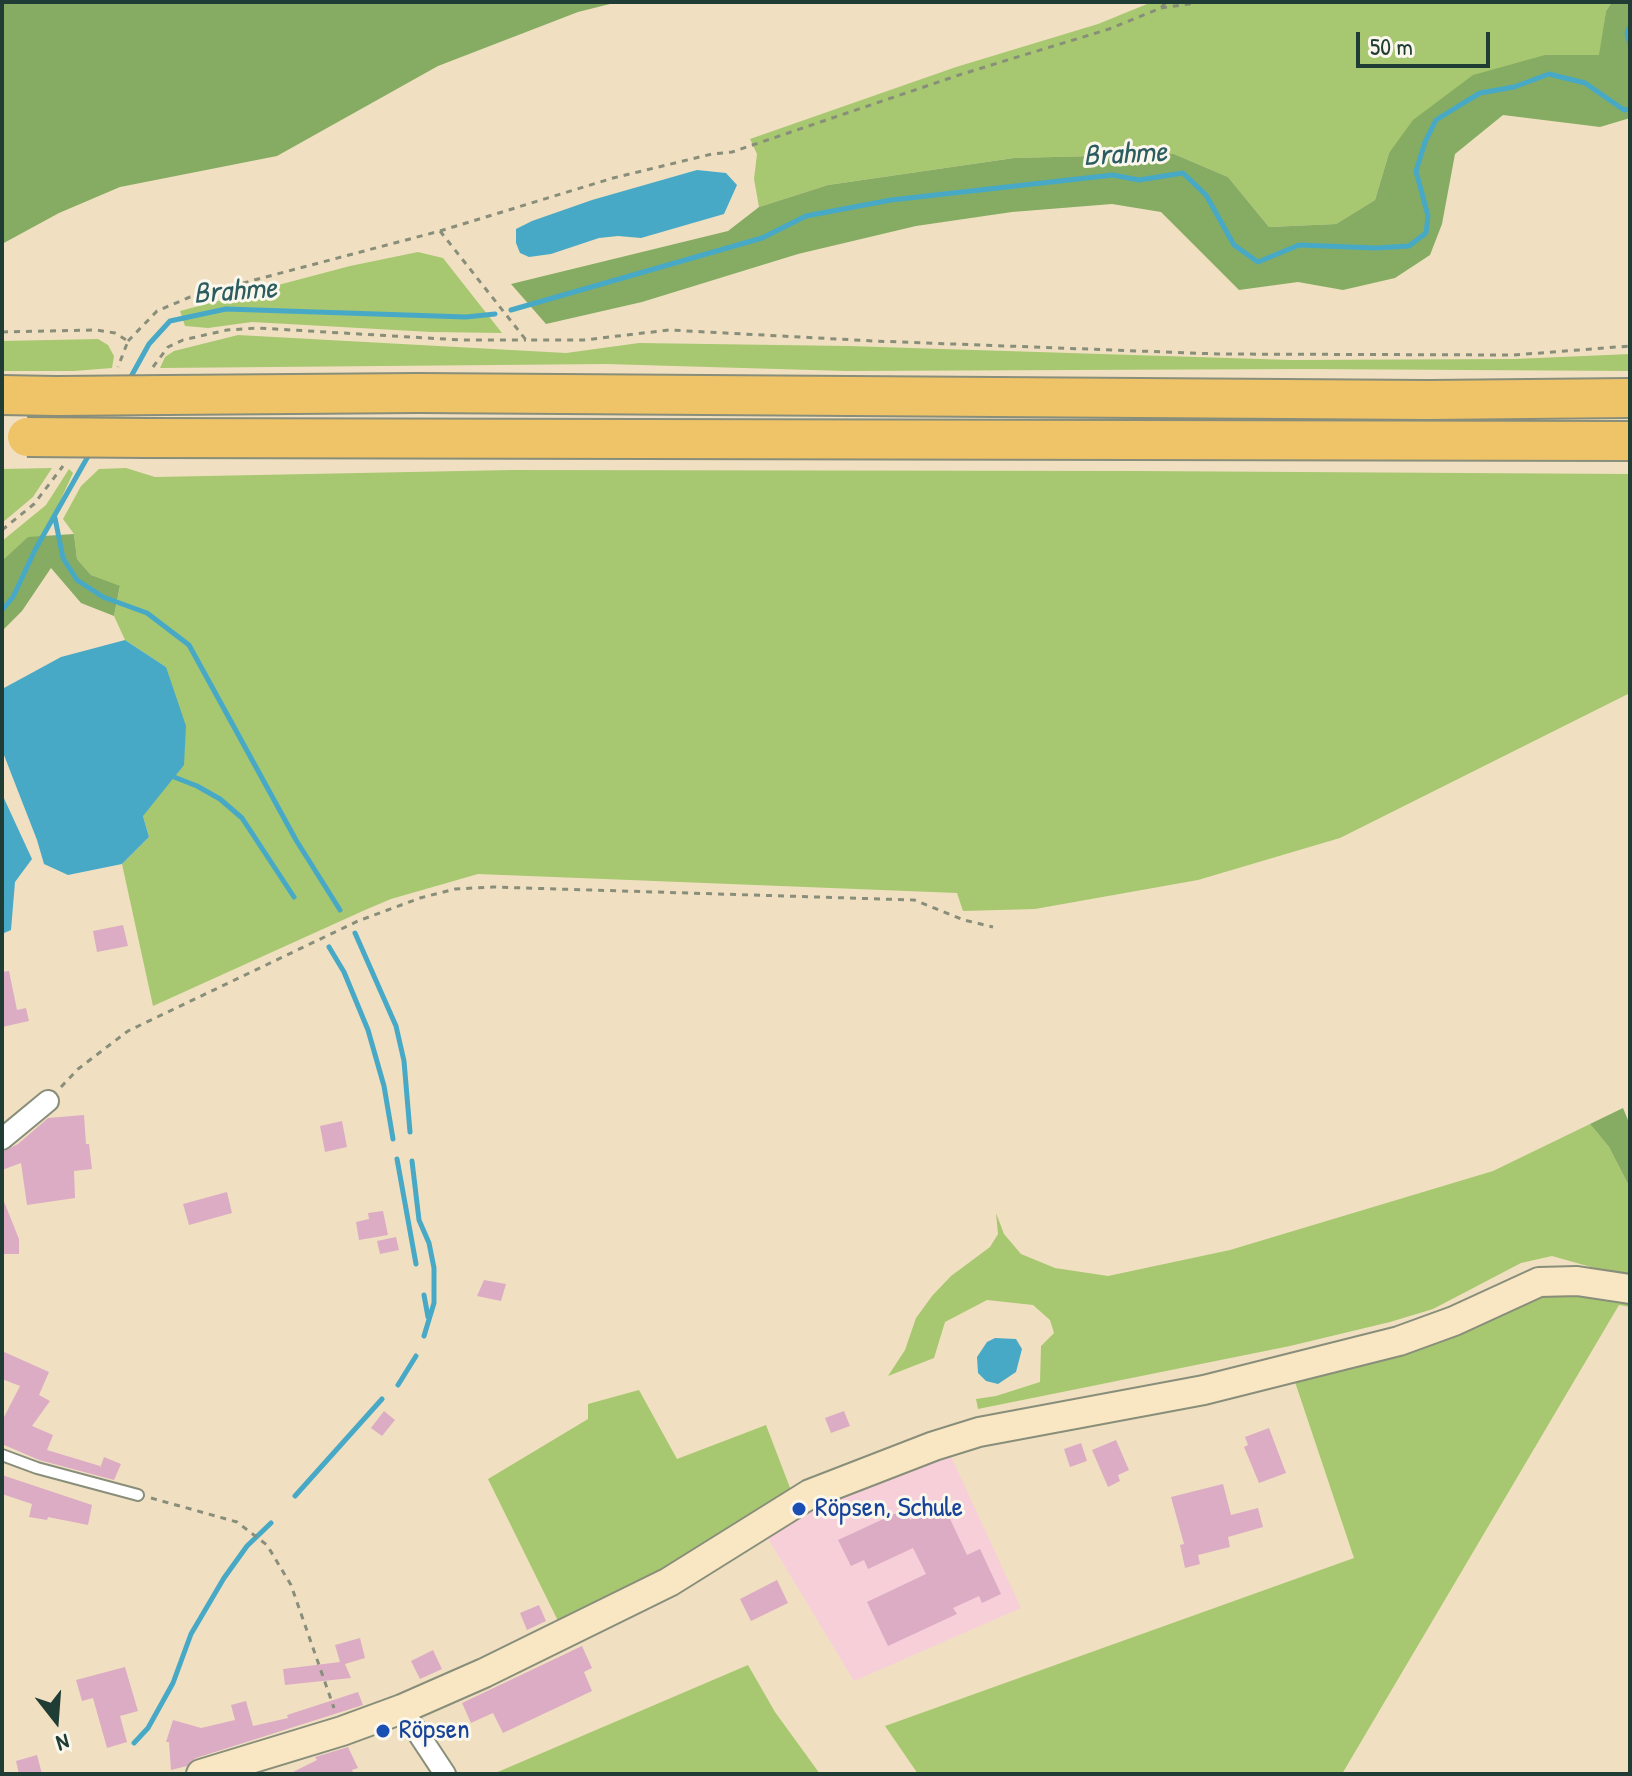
<!DOCTYPE html>
<html>
<head>
<meta charset="utf-8">
<style>
	body { margin:0 }
	#map { position:relative; width:1632px; height:1776px; overflow:hidden; background:#f0e0c1; font-family:"Patrick Hand",sans-serif }
	canvas { display:block }
	.frame { position:absolute; inset:0; border:4px solid #1f3d34; pointer-events:none }
	.north { position:absolute; left:16px; top:1680px; width:80px; height:80px; -webkit-text-stroke:6px #fbf7ec; paint-order:stroke; rotate:163deg; font-size:22px; font-weight:700; line-height:32px; text-align:center; color:#1f3d34 }
	.north::after { content:''; display:block; margin:auto; width:28px; height:36px; background:#1f3d34; clip-path:polygon(50% 0,100% 100%,50% 72%,0 100%) }
	.scale { position:absolute; left:1356px; top:32px; width:134px; height:36px; box-sizing:border-box; border:4px solid #1f3d34; border-top:0; padding-left:10px; font-size:24px; line-height:28px; white-space:nowrap; color:#1f3d34; -webkit-text-stroke:6px #fbf7ec; paint-order:stroke }
</style>
</head>
<body>
<div id="map">
<canvas width="1632" height="1776"></canvas>
<div class="frame"></div>
<div class="north">N</div>
<div class="scale">50 m</div>
</div>
<script>
const context = document.querySelector('canvas').getContext('2d');
context.lineJoin = 'round';
function paint(path, color) {
  context.fillStyle = color;
  context.fill(path, 'evenodd');
}
function toPath(rows) {
  const path = new Path2D();
  for (const r of rows) {
    path.moveTo(r[0], r[1]);
    for (let i = 2; i < r.length; i += 2) path.lineTo(r[i], r[i + 1]);
  }
  return path;
}
function stroke(path, color, width, dash) {
  context.strokeStyle = color;
  context.lineWidth = width;
  context.lineCap = dash ? 'butt' : 'round';
  context.setLineDash(dash || []);
  context.stroke(path);
}
function label(font, color, halo, rows, align = 'center') {
  context.font = font + ' "Patrick Hand",sans-serif';
  context.lineWidth = 6;
  context.setLineDash([]);
  context.textBaseline = 'middle';
  context.strokeStyle = halo;
  context.fillStyle = color;
  for (const [text, x, y, turn = 0] of rows) {
    context.save();
    context.translate(x, y);
    context.rotate((+turn || 0) * Math.PI / 180);
    context.textAlign = isNaN(turn) ? turn : align;
    if (halo) context.strokeText(text, 0, 0);
    context.fillText(text, 0, 0);
    context.restore();
  }
}
paint(toPath([
	[949,1452,1021,1608,854,1681,764,1532,818,1501]
]), '#f6cfd8');
paint(toPath([
	[1152,2,1612,2,1606,11,1600,55,1545,55,1389,153,1375,200,1336,224,1269,227,1228,177,1174,154,1014,158,828,185,759,207,754,179,757,154,750,139,956,67,1098,24],
	[418,252,443,258,502,333,431,332,252,322,208,328,185,326,180,311,350,266],
	[238,335,566,353,639,343,848,346,1291,360,1515,359,1630,354,1630,371,1305,369,846,371,606,364,160,368,165,357,174,351],
	[98,339,108,345,114,356,112,368,74,371,2,371,2,341],
	[52,468,33,497,2,523,2,469],
	[126,468,155,477,512,470,1137,471,1630,474,1630,693,1340,838,1198,880,1035,909,963,911,957,893,478,874,391,899,365,910,153,1006,122,864,149,837,143,816,166,667,125,640,114,616,120,587,91,575,77,559,74,534,63,519,81,486,99,469],
	[69,469,73,473,43,538,2,561,2,541,46,505],
	[1590,1124,1609,1147,1630,1188,1630,1278,1552,1256,1521,1263,1433,1309,1390,1322,1290,1346,978,1409,976,1399,996,1396,1040,1382,1041,1346,1054,1333,1050,1320,1033,1305,987,1300,945,1322,934,1358,888,1376,905,1350,916,1318,932,1296,951,1276,990,1247,998,1234,996,1213,1004,1234,1021,1254,1055,1268,1108,1276,1230,1250,1493,1171],
	[1545,1290,1630,1298,1630,1307,1619,1305,1342,1774,918,1774,885,1726,1354,1558,1293,1376],
	[639,1390,677,1459,766,1425,792,1493,616,1597,560,1625,488,1479,588,1419,588,1404],
	[748,1665,775,1712,820,1774,493,1774]
]), '#a7c870');
paint(toPath([
	[2,2,618,2,578,12,438,66,277,156,120,187,59,213,2,244],
	[1612,2,1630,2,1630,118,1600,127,1503,115,1455,154,1442,224,1430,255,1395,278,1343,290,1298,282,1239,290,1161,212,1112,204,1012,212,916,226,798,254,642,302,546,324,511,284,728,231,759,207,828,185,1014,158,1174,154,1228,177,1269,227,1336,224,1375,200,1389,153,1413,120,1473,75,1545,55,1599,55,1606,11],
	[74,534,77,559,91,575,120,586,114,616,81,603,51,568,22,611,2,631,2,561,28,537],
	[1623,1108,1630,1125,1630,1188,1609,1147,1590,1124]
]), '#85ac62');
paint(toPath([
	[697,170,726,173,737,185,724,214,641,238,618,236,599,238,551,254,529,257,520,253,516,243,516,229,532,221,592,200],
	[125,640,166,667,186,726,184,765,143,816,149,837,122,864,68,875,44,864,37,840,2,750,2,694,4,688,61,657],
	[2,794,32,859,15,882,11,930,2,934],
	[995,1338,1016,1339,1022,1349,1016,1372,998,1384,986,1381,978,1373,977,1357,987,1342]
]), '#48a9c7');
stroke(toPath([
	[1630,26,1627,33,1630,45],
	[511,310,762,238,806,216,891,200,1113,175,1139,180,1183,173,1206,195,1234,245,1258,262,1299,245,1376,248,1409,246,1426,233,1428,216,1416,171,1425,142,1436,120,1452,110,1480,93,1514,87,1549,74,1585,83,1624,110,1630,109],
	[128,382,149,344,170,321,226,309,466,317,495,314],
	[55,518,63,558,77,580,103,597,147,613,189,645,296,840,340,910],
	[2,610,13,597,35,550,91,451],
	[174,777,197,786,220,799,242,818,294,897],
	[355,933,396,1026,404,1061,410,1132],
	[329,947,344,972,368,1030,384,1086,393,1139],
	[397,1159,416,1264],
	[412,1161,419,1220,429,1243,434,1268,434,1303,424,1336],
	[424,1295,428,1317],
	[398,1385,416,1356],
	[295,1496,382,1399],
	[134,1743,148,1728,173,1683,191,1634,224,1578,247,1546,271,1523]
]), '#48a9c7', 5);
paint(toPath([
	[123,925,128,946,97,952,93,931],
	[9,971,17,1010,26,1008,29,1021,2,1027,2,972],
	[84,1115,86,1144,89,1144,92,1169,74,1171,75,1198,27,1205,21,1163,2,1170,2,1152,18,1144,48,1118],
	[342,1121,347,1147,325,1152,320,1126],
	[227,1192,232,1213,189,1225,183,1204],
	[3,1199,19,1239,19,1254,2,1254],
	[383,1211,388,1235,359,1240,356,1222,369,1219,368,1213],
	[396,1237,399,1250,380,1254,377,1241],
	[484,1280,506,1284,501,1301,477,1296],
	[2,1351,49,1372,39,1395,50,1401,32,1426,53,1435,47,1450,100,1466,100,1468,104,1457,121,1464,114,1480,39,1460,2,1444,2,1421,20,1386,2,1379],
	[384,1411,395,1420,382,1436,371,1428],
	[844,1411,850,1426,831,1433,825,1418],
	[1269,1428,1286,1473,1259,1483,1244,1447,1248,1445,1245,1437],
	[1116,1440,1129,1470,1118,1475,1120,1481,1108,1487,1092,1450],
	[1081,1443,1087,1461,1070,1467,1064,1449],
	[2,1475,92,1505,88,1525,48,1517,47,1520,29,1517,32,1504,2,1494],
	[1223,1484,1231,1515,1258,1508,1263,1527,1228,1537,1230,1547,1198,1555,1200,1564,1185,1568,1180,1545,1184,1544,1171,1497],
	[943,1504,967,1555,980,1549,1001,1594,982,1603,979,1596,953,1608,957,1614,888,1646,867,1602,926,1574,913,1548,868,1569,864,1560,851,1566,838,1540,905,1509,910,1520],
	[777,1580,788,1603,751,1621,740,1599],
	[539,1605,546,1621,527,1630,520,1613],
	[360,1638,365,1658,345,1664,351,1678,285,1685,283,1669,340,1662,335,1645],
	[582,1646,592,1668,584,1672,592,1691,503,1733,493,1713,471,1723,462,1703],
	[433,1650,442,1669,420,1679,411,1661],
	[125,1667,138,1711,120,1716,127,1742,107,1748,93,1698,82,1701,76,1680],
	[358,1692,363,1705,196,1758,187,1766,171,1770,169,1742,166,1742,173,1720,201,1728,235,1720,231,1705,246,1701,253,1726,288,1718,287,1715],
	[348,1747,358,1768,352,1770,354,1774,289,1774,317,1760,315,1757],
	[37,1755,42,1774,19,1774,16,1761]
]), '#dbacc4');
const lane = toPath([
	[2,1455,37,1468,138,1495]
]);
const street = toPath([
	[2,1139,48,1101],
	[402,1709,445,1774]
]);
const secondary = toPath([
	[201,1774,342,1731,402,1709,484,1673,669,1582,810,1494,934,1446,979,1432,1204,1390,1399,1341,1454,1321,1539,1282,1577,1281,1630,1289]
]);
const highway = toPath([
	[2,395,57,396],
	[166,395,418,393,1428,400,1630,398],
	[146,438,1630,441]
]);
stroke(lane, '#888e7a', 14);
stroke(street, '#888e7a', 24);
stroke(secondary, '#888e7a', 32);
stroke(highway, '#888e7a', 42);
stroke(toPath([
	[1161,8,1202,2],
	[440,231,526,340,584,340,669,330,874,341,1218,354,1514,355,1630,346],
	[2,332,97,330,115,333,128,341,118,367],
	[128,341,157,311,190,297,440,231,613,178,712,154,732,152,962,74,1109,29,1161,8,1166,2],
	[153,367,168,347,183,340,227,330,258,328,461,340,526,340],
	[2,530,34,504,63,466],
	[61,1087,78,1069,128,1031,358,921,420,898,455,889,493,887,914,900,964,920,993,927],
	[151,1498,237,1522,267,1545,291,1585,334,1708]
]), '#888e7a', 3, [6, 6]);
stroke(lane, '#fff', 10);
stroke(street, '#fff', 20);
stroke(secondary, '#f9e7c3', 28);
stroke(highway, '#efc469', 38);
const highwayBridge = toPath([
	[57,396,166,395],
	[27,437,146,438]
]);
stroke(highwayBridge, '#888e7a', 42, []);
stroke(highwayBridge, '#efc469', 38);
for (const [x, y, r, color] of [
	[799,1509,8,"#1a4fb4"],
	[383,1731,8,"#1a4fb4"]
]) {
  const dot = new Path2D();
  dot.arc(x, y, r, 0, 2 * Math.PI);
  context.fillStyle = color;
  context.fill(dot);
  stroke(dot, '#fbf7ec', 3);
}
label('28px', '#164399', '#fbf7ec', [
	["Röpsen, Schule",815,1509],
	["Röpsen",399,1731]
], 'left');
label('italic 30px', '#2b5d60', '#fbf7ec', [
	["Brahme",1125,155,-3],
	["Brahme",235,292,-4]
]);
</script>
</body>
</html>
